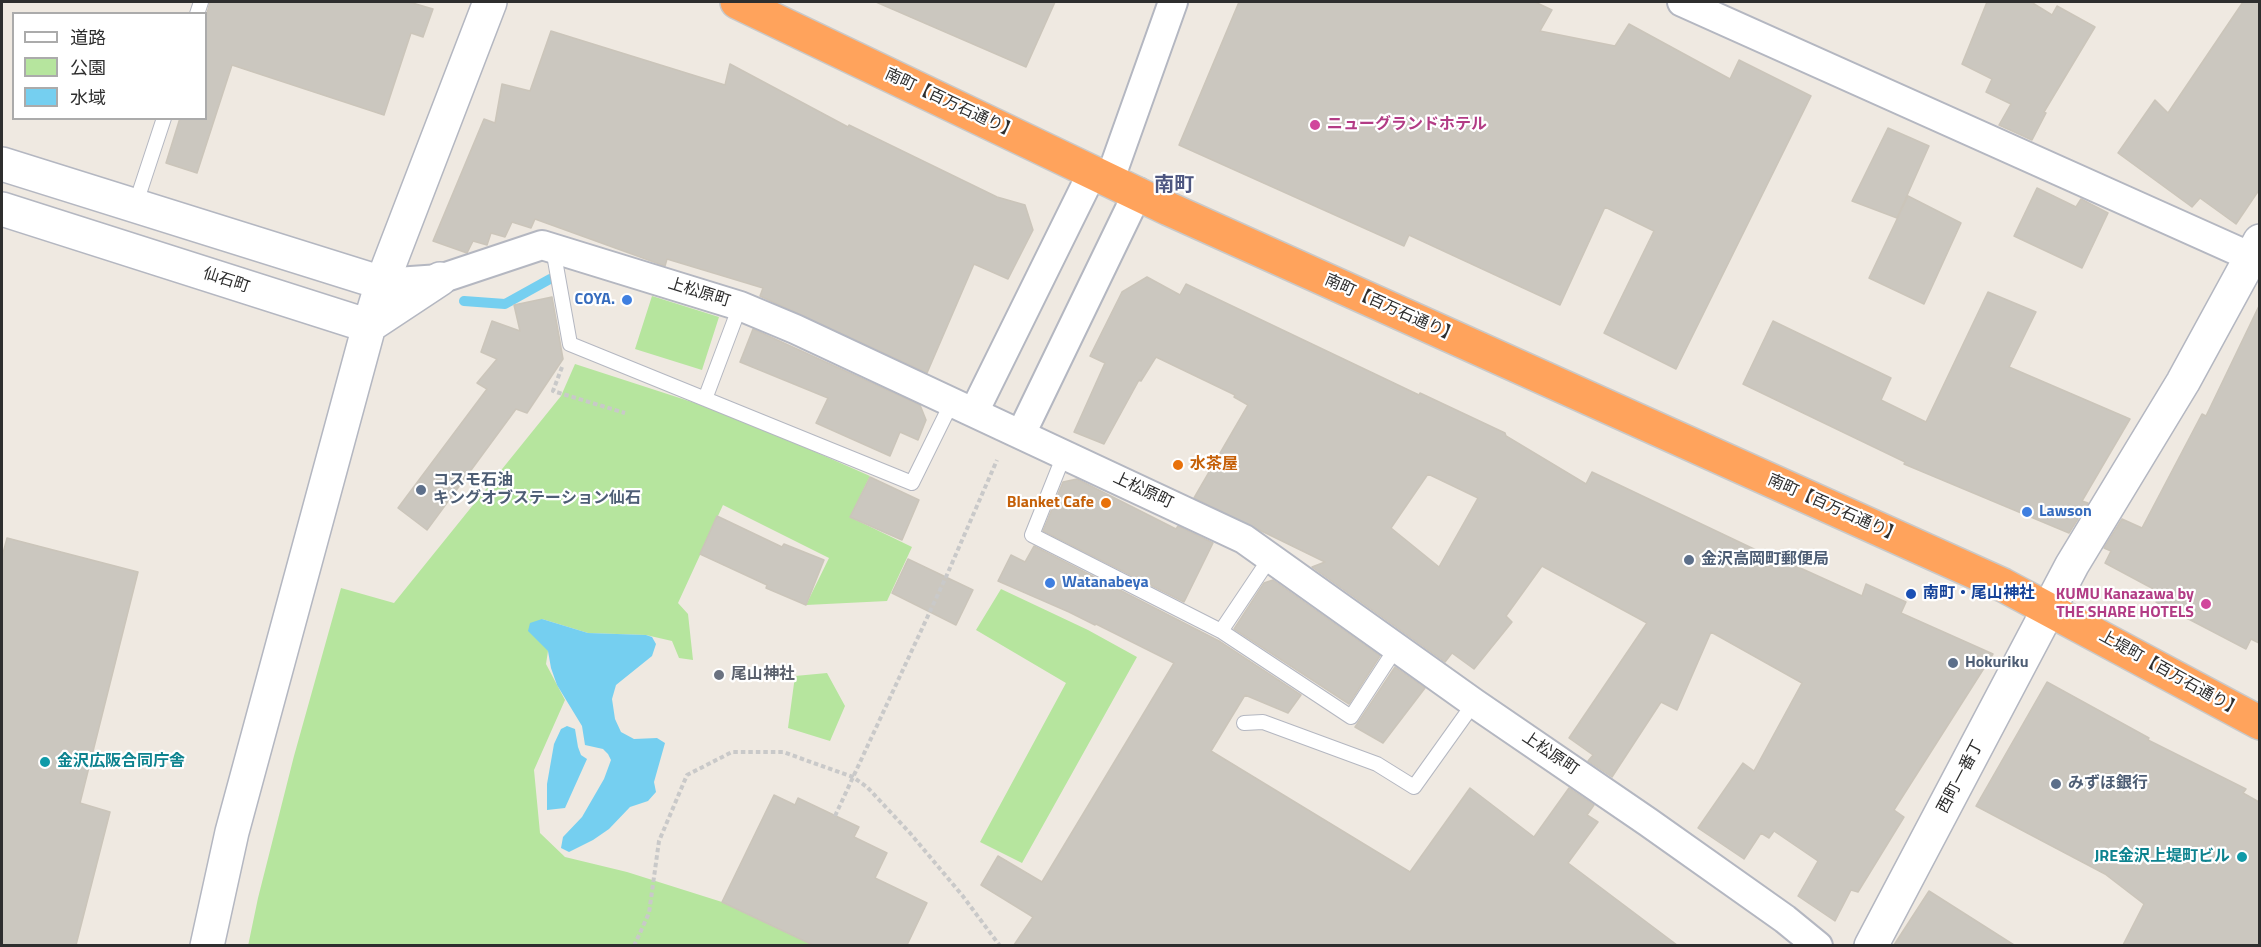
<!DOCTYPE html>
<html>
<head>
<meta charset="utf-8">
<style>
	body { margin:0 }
	#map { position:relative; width:2261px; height:947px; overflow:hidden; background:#efe9e1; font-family:"Titillium Web","Noto Sans JP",sans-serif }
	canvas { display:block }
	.frame { position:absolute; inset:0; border:3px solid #2e2e2e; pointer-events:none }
	.legend { position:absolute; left:12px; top:12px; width:195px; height:108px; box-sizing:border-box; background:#fff; border:2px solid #ababab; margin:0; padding:8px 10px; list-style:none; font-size:18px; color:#2e2e2e }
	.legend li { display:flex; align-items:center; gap:12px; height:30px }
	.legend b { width:30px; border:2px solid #ababab }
</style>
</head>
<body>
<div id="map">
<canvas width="2261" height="947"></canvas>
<div class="frame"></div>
<ul class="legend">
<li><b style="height:8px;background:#fff"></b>道路</li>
<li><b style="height:16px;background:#b6e59e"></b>公園</li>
<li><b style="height:16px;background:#75cff0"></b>水域</li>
</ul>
</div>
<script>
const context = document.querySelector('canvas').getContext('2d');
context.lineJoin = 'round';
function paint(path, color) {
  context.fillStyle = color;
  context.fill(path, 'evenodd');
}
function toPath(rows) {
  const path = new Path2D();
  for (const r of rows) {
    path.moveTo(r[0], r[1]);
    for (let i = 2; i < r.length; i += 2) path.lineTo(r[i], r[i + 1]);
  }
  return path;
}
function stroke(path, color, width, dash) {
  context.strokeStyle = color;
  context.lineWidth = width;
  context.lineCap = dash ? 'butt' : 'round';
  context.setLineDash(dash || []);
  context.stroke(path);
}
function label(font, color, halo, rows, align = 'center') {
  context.font = font + ' "Titillium Web","Noto Sans JP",sans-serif';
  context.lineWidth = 4.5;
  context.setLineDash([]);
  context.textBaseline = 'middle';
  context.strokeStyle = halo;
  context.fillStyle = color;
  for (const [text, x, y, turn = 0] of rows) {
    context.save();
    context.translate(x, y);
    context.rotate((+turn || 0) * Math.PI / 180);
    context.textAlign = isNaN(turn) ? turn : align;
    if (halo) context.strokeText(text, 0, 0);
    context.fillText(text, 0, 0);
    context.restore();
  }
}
paint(toPath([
	[652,296,719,317,702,370,635,349],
	[575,364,729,414,870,476,850,517,912,547,887,601,806,605,829,558,723,505,678,603,688,614,693,660,679,658,672,641,646,635,588,633,542,619,548,651,546,664,565,700,534,770,540,833,565,857,627,872,722,902,813,945,248,946,258,898,294,756,341,588,394,603,561,396],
	[1001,589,1088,630,1137,657,1022,863,980,842,1066,683,976,630],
	[827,673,845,706,830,741,788,728,795,676]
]), '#b6e59e');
paint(toPath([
	[542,619,588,633,646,635,652,637,656,644,652,656,616,685,612,699,615,719,621,732,634,739,657,738,665,743,654,782,656,792,648,801,630,807,609,829,593,840,569,852,561,848,563,837,582,817,604,779,611,760,608,754,603,749,585,745,582,726,557,685,551,668,548,651,528,631,530,623],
	[567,726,575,729,578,747,581,755,587,759,565,808,547,810,547,784,554,744,561,729]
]), '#75cff0');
stroke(toPath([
	[464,301,505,304,550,279]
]), '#75cff0', 10);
const building = toPath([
	[210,2,409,2,433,9,423,37,411,33,384,115,232,65,197,173,166,163,180,118,206,118,206,17,210,2],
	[876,2,1055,2,1026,67,876,2],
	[1239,2,1535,2,1552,10,1540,31,1615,46,1629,24,1730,79,1739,60,1811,96,1676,369,1604,333,1654,231,1605,207,1560,305,1409,235,1404,246,1179,145,1239,2],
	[1987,2,2031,2,2052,15,2057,6,2095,27,2044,112,2046,113,2032,140,1999,125,2011,104,1986,92,1992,79,1962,64,1987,2],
	[2243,2,2259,2,2259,190,2236,224,2200,198,2192,207,2118,153,2155,100,2168,113,2243,2],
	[551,31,725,85,730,64,848,127,849,125,997,197,1025,205,1033,230,1008,279,974,264,927,373,760,296,763,288,667,259,665,266,535,219,531,228,512,222,505,237,491,233,487,245,473,241,467,253,433,241,484,119,495,123,502,84,530,91,551,31],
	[1888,128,1929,146,1897,218,1852,201,1888,128],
	[2037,188,2076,207,2081,199,2108,213,2082,268,2014,236,2037,188],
	[1908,196,1961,223,1924,304,1869,278,1908,196],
	[1147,277,1180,295,1186,284,1419,395,1420,393,1505,433,1506,436,1586,484,1592,472,1775,559,1776,557,1862,596,1866,584,1906,602,1901,613,1993,654,1894,810,1904,817,1858,892,1851,890,1835,921,1798,896,1818,861,1774,831,1769,838,1761,833,1744,859,1698,828,1743,763,1754,771,1802,683,1711,632,1677,710,1661,702,1612,777,1588,761,1593,755,1569,738,1647,623,1542,566,1506,616,1512,622,1474,669,1452,653,1445,662,1312,567,1325,562,1194,498,1248,405,1234,397,1235,395,1156,357,1141,381,1139,380,1104,444,1074,432,1105,363,1090,356,1122,292,1147,277],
	[1428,474,1478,498,1439,567,1391,528,1428,474],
	[1988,292,2036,312,2009,367,2130,419,2082,501,2088,503,2069,533,1904,464,1905,462,1743,384,1773,321,1891,378,1881,400,1926,422,1988,292],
	[552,297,563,359,527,413,516,409,427,530,398,508,487,389,477,383,497,359,481,352,492,321,520,331,514,305,552,297],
	[2259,306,2259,643,2251,639,2246,649,2156,602,2161,593,2105,563,2111,551,2104,548,2122,519,2142,528,2202,414,2206,416,2259,306],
	[753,329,920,405,926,420,918,440,900,432,890,456,816,423,828,398,740,362,753,329],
	[870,477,919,500,902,540,850,517,870,477],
	[1077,479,1176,529,1178,526,1213,543,1184,602,1043,531,1063,482,1077,479],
	[717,516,782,547,784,544,824,560,806,605,766,588,767,585,700,554,717,516],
	[7,538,138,572,80,803,110,812,76,945,2,945,2,557,7,538],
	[1034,546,1219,641,1301,695,1288,713,1245,695,1211,751,1410,872,1470,788,1534,837,1569,788,1594,805,1587,815,1598,822,1568,863,1677,945,1014,945,1033,917,981,885,998,856,1042,882,1174,663,1096,624,1095,625,1069,612,998,581,1011,555,1025,562,1034,546],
	[908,559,973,590,956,625,892,593,908,559],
	[1273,580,1380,656,1349,704,1234,629,1264,583,1273,580],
	[1395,667,1425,688,1383,743,1355,727,1395,667],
	[2047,682,2149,738,2148,740,2246,789,2243,793,2259,802,2259,945,2123,945,2144,904,2105,874,1976,806,2047,682],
	[774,795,795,805,798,798,859,827,854,837,887,853,875,878,927,903,907,945,813,945,722,902,774,795],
	[1929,891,2014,945,1894,945,1929,891]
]);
paint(building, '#cbc7bf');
stroke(building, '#cbc5ba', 1.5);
const lane = toPath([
	[197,14,201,2],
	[135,206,164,118],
	[553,249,570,344,912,483,952,402],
	[705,399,740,306],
	[1064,455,1032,535,1221,631,1270,558],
	[1221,631,1351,717,1396,648],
	[1244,723,1263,722,1377,764,1414,787,1474,703]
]);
const street = toPath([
	[1682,2,2260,261],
	[1110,179,1173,2],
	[382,283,440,279,542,245,740,306,795,329,1244,539,1474,703,1648,822,1785,919,1818,946],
	[974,412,1093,171],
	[1021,434,1138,192]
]);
const secondary = toPath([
	[2,164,382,283],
	[2,209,369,326,440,279],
	[207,946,232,832,369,326,382,283,490,2],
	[1871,946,2072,565,2183,382,2260,241]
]);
const highway = toPath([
	[737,2,1169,209,2003,585,2260,723]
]);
stroke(lane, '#b4b7c1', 16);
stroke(street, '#b4b7c1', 32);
stroke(secondary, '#b4b7c1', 36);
stroke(highway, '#c9c9c9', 36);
stroke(toPath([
	[562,367,553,391,625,413],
	[835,816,946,577,997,460],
	[634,946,649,913,659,841,687,775,732,752,783,752,853,777,867,787,910,833,962,895,1000,946]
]), '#c9c9c9', 4, [4.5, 3]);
stroke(lane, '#fff', 14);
stroke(street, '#fff', 28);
stroke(secondary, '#fff', 33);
stroke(highway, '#ffa35c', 33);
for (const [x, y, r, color] of [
	[1315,125,6,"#d1479c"],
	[627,300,6,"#3f7fe0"],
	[1178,465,6,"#e8710a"],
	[421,490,6,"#5c6f8a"],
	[1106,503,6,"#e8710a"],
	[2027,512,6,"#3f7fe0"],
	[1689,560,6,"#5c6f8a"],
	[1050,583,6,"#3f7fe0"],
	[1911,594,6,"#1a4fb4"],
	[2206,604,6,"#d1479c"],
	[1953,663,6,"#5c6f8a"],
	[719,675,6,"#6b7280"],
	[45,762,6,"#0f9aa8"],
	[2056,784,6,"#5c6f8a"],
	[2242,857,6,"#0f9aa8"]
]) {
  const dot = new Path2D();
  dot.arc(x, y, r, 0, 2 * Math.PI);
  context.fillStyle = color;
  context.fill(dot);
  stroke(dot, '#fff', 2);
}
label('16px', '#2e2e2e', '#fff', [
	["南町【百万石通り】",951,104,25],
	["仙石町",226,281,18],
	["上松原町",699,293,17],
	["南町【百万石通り】",1391,309,24],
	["上松原町",1143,491,25],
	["南町【百万石通り】",1834,509,24],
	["上堤町【百万石通り】",2170,674,29],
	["上松原町",1550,754,34],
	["西町一番丁",1961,777,-62]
]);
label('bold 16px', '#b23c85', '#fff', [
	["ニューグランドホテル",1327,125],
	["KUMU Kanazawa by",2194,595,"right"],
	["THE SHARE HOTELS",2194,613,"right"]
], 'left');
label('bold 16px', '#366cbe', '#fff', [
	["COYA.",615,300,"right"],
	["Lawson",2039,512],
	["Watanabeya",1062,583]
], 'left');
label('bold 16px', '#c56008', '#fff', [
	["水茶屋",1190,465],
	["Blanket Cafe",1094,503,"right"]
], 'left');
label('bold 16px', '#4e5e75', '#fff', [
	["コスモ石油",433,481],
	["キングオブステーション仙石",433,499],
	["金沢高岡町郵便局",1701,560],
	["Hokuriku",1965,663],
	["みずほ銀行",2068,784]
], 'left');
label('bold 16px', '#164399', '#fff', [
	["南町・尾山神社",1923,594]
], 'left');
label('bold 16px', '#5b616d', '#fff', [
	["尾山神社",731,675]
], 'left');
label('bold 16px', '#0d838f', '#fff', [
	["金沢広阪合同庁舎",57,762],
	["JRE金沢上堤町ビル",2230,857,"right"]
], 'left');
label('bold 20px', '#4d5680', '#fff', [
	["南町",1174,186]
]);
</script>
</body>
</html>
